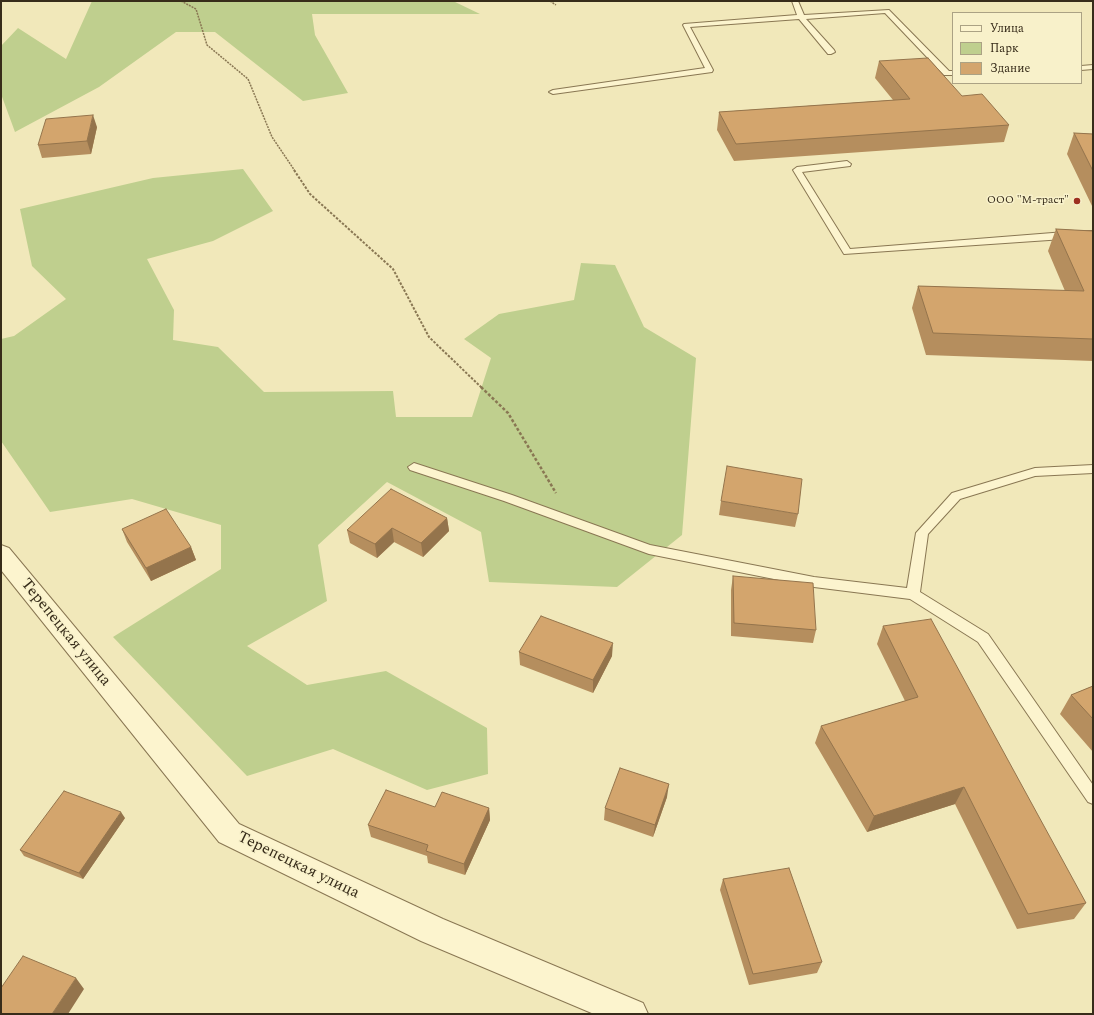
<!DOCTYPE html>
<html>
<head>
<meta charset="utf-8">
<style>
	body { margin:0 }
	#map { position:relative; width:1094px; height:1015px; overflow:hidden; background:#f1e8ba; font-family:Spectral,serif }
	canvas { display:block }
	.frame { position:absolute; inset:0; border:2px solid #372c1a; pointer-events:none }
	.legend { position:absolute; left:952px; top:12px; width:130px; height:72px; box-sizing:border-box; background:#f8f1ca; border:1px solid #aba284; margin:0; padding:5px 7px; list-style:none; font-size:12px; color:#372c1a }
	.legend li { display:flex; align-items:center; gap:8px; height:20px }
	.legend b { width:20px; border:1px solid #aba284 }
</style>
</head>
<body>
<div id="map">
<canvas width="1094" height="1015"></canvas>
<div class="frame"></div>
<ul class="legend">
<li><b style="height:5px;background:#fcf4ce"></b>Улица</li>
<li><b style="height:11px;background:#bfcf8e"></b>Парк</li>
<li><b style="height:11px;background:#d3a56d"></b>Здание</li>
</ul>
</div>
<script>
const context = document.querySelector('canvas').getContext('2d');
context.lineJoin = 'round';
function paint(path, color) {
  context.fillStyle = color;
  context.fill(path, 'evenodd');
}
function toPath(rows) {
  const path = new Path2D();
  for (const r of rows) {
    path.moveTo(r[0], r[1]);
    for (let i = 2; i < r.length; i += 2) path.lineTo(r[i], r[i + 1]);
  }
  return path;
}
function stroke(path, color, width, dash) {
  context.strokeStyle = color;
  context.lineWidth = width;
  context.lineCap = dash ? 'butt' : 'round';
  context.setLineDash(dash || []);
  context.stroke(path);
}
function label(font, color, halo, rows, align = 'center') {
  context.font = font + ' Spectral,serif';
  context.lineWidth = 3;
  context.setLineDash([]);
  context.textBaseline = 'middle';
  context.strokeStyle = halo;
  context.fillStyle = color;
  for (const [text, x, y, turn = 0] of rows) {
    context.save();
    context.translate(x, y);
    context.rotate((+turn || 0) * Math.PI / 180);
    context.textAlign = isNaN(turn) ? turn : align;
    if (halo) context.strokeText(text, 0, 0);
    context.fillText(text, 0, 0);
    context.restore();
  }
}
paint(toPath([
	[92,1,453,1,480,14,312,14,315,35,348,93,303,101,215,32,176,32,99,87,15,132,1,94,1,46,18,28,66,59],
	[243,169,273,211,213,241,147,259,174,310,173,340,218,347,264,392,393,391,396,417,472,417,491,358,464,339,499,314,574,300,581,263,615,265,644,327,696,358,682,535,617,587,489,582,481,532,387,482,318,545,327,601,247,646,307,685,386,671,487,728,488,774,427,790,333,749,247,776,113,637,221,569,221,525,132,499,50,512,1,441,1,339,14,336,66,299,32,266,20,209,153,178]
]), '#bfcf8e');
const lane = toPath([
	[792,1,798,1,804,15,889,10,949,71,953,71,953,75,944,75,885,13,806,19,834,50,835,52,831,54,828,54,799,19,690,27,713,70,712,72,553,94,549,92,553,90,705,68,683,25,684,24,797,15,792,1],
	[1093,65,1093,69,1081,70,1081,66,1093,65],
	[847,161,851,164,850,166,802,172,850,249,1078,231,1093,231,1093,237,844,254,793,170,797,167,847,161],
	[414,463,512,495,650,545,814,577,907,588,916,533,952,493,1035,468,1093,465,1093,473,1035,476,960,499,928,534,920,592,988,634,1093,785,1093,804,1088,802,978,642,910,599,814,587,649,554,504,501,410,470,408,467,414,463]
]);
const street = toPath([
	[1,545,9,548,239,824,443,919,643,1003,648,1014,594,1014,421,941,219,842,1,570,1,545]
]);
stroke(lane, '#897753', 2);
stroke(street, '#897753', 2);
stroke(toPath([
	[181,1,196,9,207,45,248,79,272,137,295,171],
	[550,1,556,5]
]), '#897753', 1.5, [2, 1]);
stroke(toPath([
	[294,170,310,194,393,269,429,337,482,388]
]), '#897753', 2, [2.5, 1.5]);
stroke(toPath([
	[481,387,508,413,556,493]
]), '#897753', 2.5, [3, 2]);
paint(lane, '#fcf4ce');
paint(street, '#fcf4ce');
paint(toPath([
	[879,61,962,96,1009,125,1004,142,734,161,717,130,719,112,893,100,875,78],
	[97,127,91,154,42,158,38,145],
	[1074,133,1093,134,1093,208,1067,154],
	[1056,229,1093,231,1093,361,926,355,912,308,918,286,1065,291,1048,251],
	[721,501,798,514,795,527,719,515],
	[447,518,449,531,423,557,394,542,377,558,350,543,347,530],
	[122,529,191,547,196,560,151,581,127,542],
	[733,576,816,630,813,643,731,636,731,590],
	[883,626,1086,903,1074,919,1017,929,955,804,867,832,815,743,821,726,905,701,877,644],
	[519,652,612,656,593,693,520,665],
	[1093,686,1093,752,1060,714,1071,695],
	[667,797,653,837,604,820,605,808],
	[435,807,489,808,490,820,465,875,428,863,427,856,371,837,368,825],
	[125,818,83,879,24,856,20,850],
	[723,879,822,962,817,973,749,985,720,890]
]), '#b58e5e');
paint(toPath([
	[93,115,97,127,91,154,87,141],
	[447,518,449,531,423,557,421,543],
	[392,528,394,542,377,558,375,544],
	[191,547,196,560,151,581,146,568],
	[613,643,612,656,593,693,593,680],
	[669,784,667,797,653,837,655,825],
	[964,787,955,804,867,832,874,816],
	[489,808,490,820,465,875,464,864],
	[121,812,125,818,83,879,79,873],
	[76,978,84,989,68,1014,52,1014]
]), '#94744c');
const building = toPath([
	[928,58,962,96,982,94,1009,125,736,144,719,112,910,99,879,61,928,58],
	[93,115,87,141,38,145,46,119,93,115],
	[1074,133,1093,134,1093,171,1074,133],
	[1056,229,1093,231,1093,339,933,333,918,286,1084,291,1056,229],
	[727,466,802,479,798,514,721,501,727,466],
	[391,489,447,518,421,543,392,528,375,544,347,530,391,489],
	[166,509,191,547,146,568,122,529,166,509],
	[733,576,813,583,816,630,734,623,733,576],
	[541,616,613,643,593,680,519,652,541,616],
	[931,619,1086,903,1028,914,964,787,874,816,821,726,918,697,883,626,931,619],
	[1093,686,1093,719,1071,695,1093,686],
	[620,768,669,784,655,825,605,808,620,768],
	[386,790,435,807,442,792,489,808,464,864,426,851,428,845,368,825,386,790],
	[64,791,121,812,79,873,20,850,64,791],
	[789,868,822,962,753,974,723,879,789,868],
	[23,956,76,978,52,1014,1,1014,1,988,23,956]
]);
paint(building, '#d3a56d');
stroke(building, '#94744c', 1);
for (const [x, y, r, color] of [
	[1077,201,4,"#9d2f1f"]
]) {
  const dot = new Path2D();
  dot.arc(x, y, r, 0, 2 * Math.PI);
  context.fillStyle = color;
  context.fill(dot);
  stroke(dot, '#f8f1ca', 1.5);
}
label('11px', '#372c1a', '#f8f1ca', [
	["ООО \"М-траст\"",1069,201]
], 'right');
label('16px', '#372c1a', '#f8f1ca', [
	["Терепецкая улица",65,633,51],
	["Терепецкая улица",298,866,26]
]);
</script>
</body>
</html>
